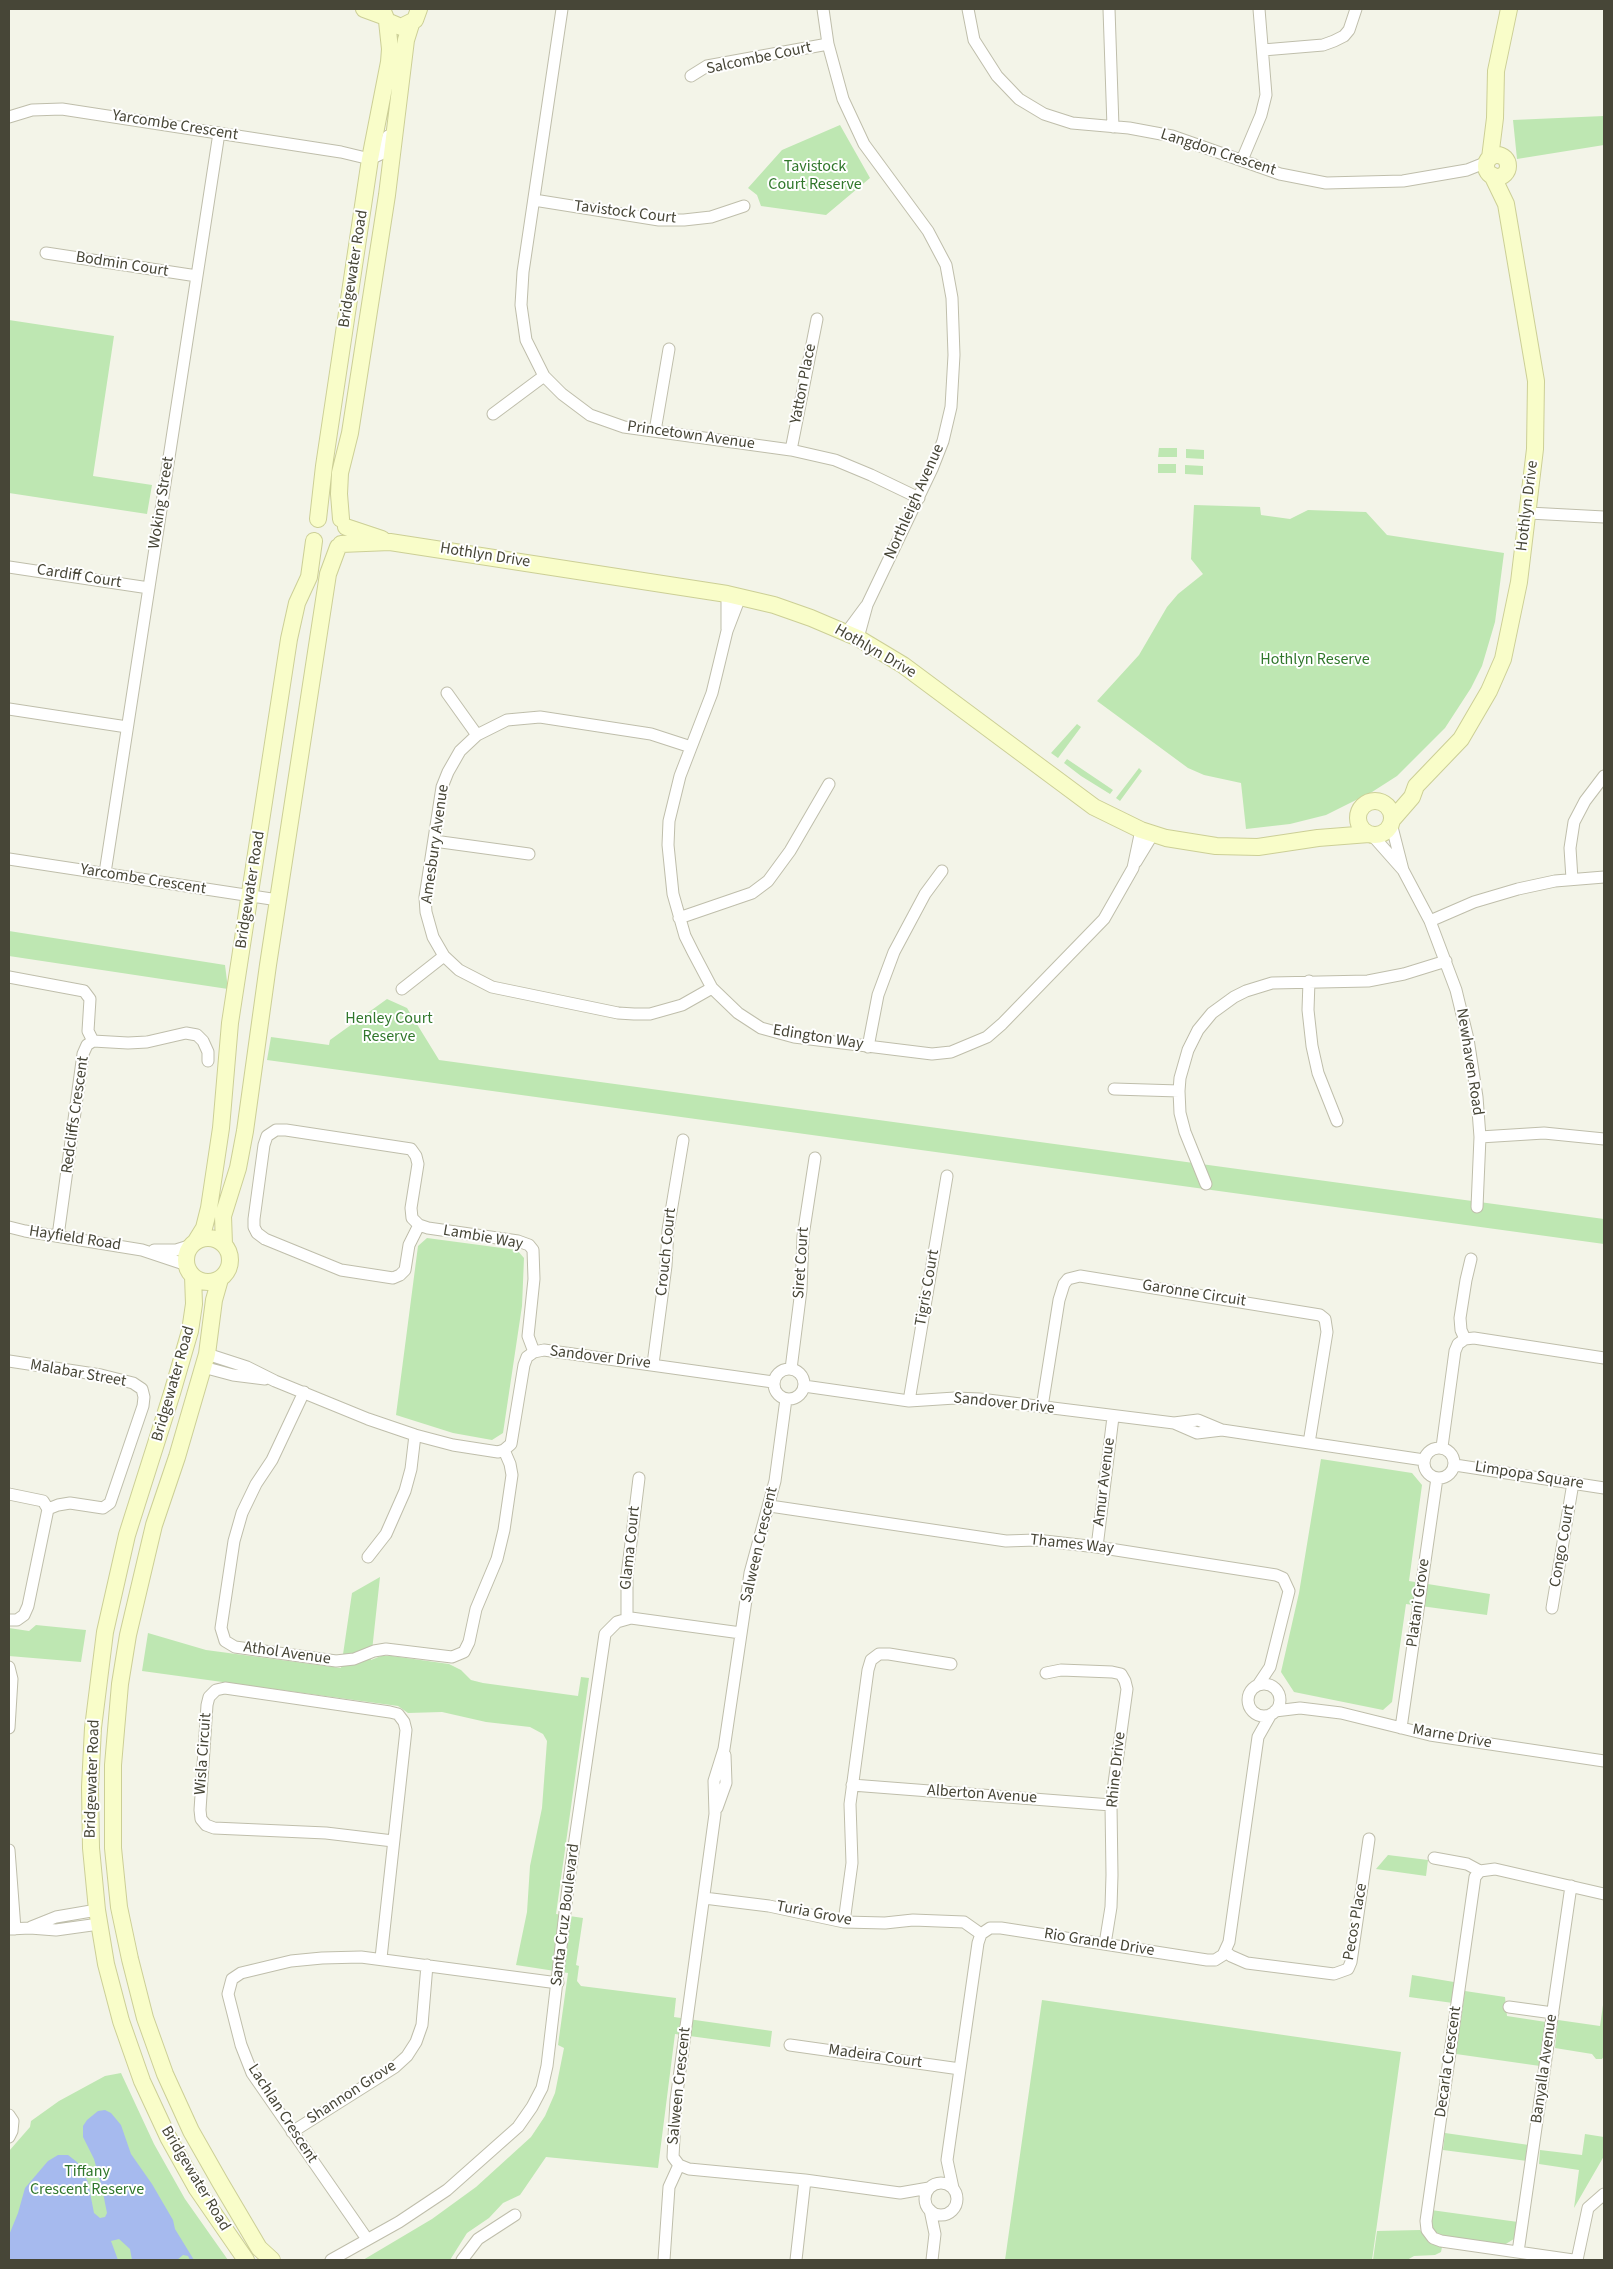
<!DOCTYPE html>
<html>
<head>
<meta charset="utf-8">
<style>
	body { margin:0 }
	#map { position:relative; width:1613px; height:2269px; overflow:hidden; background:#f3f4e8; font-family:"Source Sans 3",sans-serif }
	canvas { display:block }
	.frame { position:absolute; inset:0; border:10px solid #474637; pointer-events:none }
</style>
</head>
<body>
<div id="map">
<canvas width="1613" height="2269"></canvas>
<div class="frame"></div>
</div>
<script>
const context = document.querySelector('canvas').getContext('2d');
context.lineJoin = 'round';
function paint(path, color) {
  context.fillStyle = color;
  context.fill(path, 'evenodd');
}
function toPath(rows) {
  const path = new Path2D();
  for (const r of rows) {
    if (r.length === 3) {
      path.moveTo(r[0] + r[2], r[1]);
      path.arc(r[0], r[1], r[2], 0, 2 * Math.PI);
      continue;
    }
    path.moveTo(r[0], r[1]);
    for (let i = 2; i < r.length; i += 2) path.lineTo(r[i], r[i + 1]);
  }
  return path;
}
function stroke(path, color, width, dash) {
  context.strokeStyle = color;
  context.lineWidth = width;
  context.lineCap = dash ? 'butt' : 'round';
  context.setLineDash(dash || []);
  context.stroke(path);
}
function label(font, color, halo, rows, align = 'center') {
  context.font = font + ' "Source Sans 3",sans-serif';
  context.lineWidth = 4;
  context.setLineDash([]);
  context.textBaseline = 'middle';
  context.strokeStyle = halo;
  context.fillStyle = color;
  for (const [text, x, y, turn = 0] of rows) {
    context.save();
    context.translate(x, y);
    context.rotate((+turn || 0) * Math.PI / 180);
    context.textAlign = isNaN(turn) ? turn : align;
    if (halo) context.strokeText(text, 0, 0);
    context.fillText(text, 0, 0);
    context.restore();
  }
}
paint(toPath([
	[1604,116,1604,145,1517,159,1513,120],
	[840,125,870,178,826,215,761,206,757,195,748,188,782,150],
	[9,320,114,336,93,476,152,485,147,514,9,493],
	[1159,448,1177,448,1177,457,1158,457],
	[1186,449,1204,450,1204,459,1186,458],
	[1158,464,1176,464,1176,473,1158,473],
	[1185,465,1203,466,1203,475,1185,474],
	[1194,505,1260,507,1261,515,1290,519,1308,510,1366,512,1387,535,1504,553,1495,622,1482,666,1471,688,1445,728,1397,776,1372,792,1326,815,1290,824,1246,829,1241,783,1204,775,1188,768,1097,701,1139,655,1167,607,1178,594,1203,574,1191,559],
	[1077,724,1081,727,1058,758,1051,753],
	[1067,759,1113,790,1110,794,1081,776,1064,763],
	[1139,768,1142,771,1120,801,1116,798],
	[9,931,225,965,228,989,9,956],
	[387,999,407,1008,439,1060,1604,1219,1604,1244,267,1060,271,1037,329,1045,330,1040],
	[427,1238,517,1250,524,1258,522,1306,503,1433,492,1440,453,1433,396,1415,418,1246],
	[1321,1459,1412,1473,1422,1485,1409,1581,1490,1594,1487,1615,1406,1604,1392,1702,1383,1710,1294,1692,1281,1672,1299,1593],
	[380,1577,371,1660,381,1656,392,1656,449,1664,461,1670,471,1680,483,1683,578,1696,581,1677,589,1678,556,1914,583,1918,576,1965,579,1966,577,1981,581,1986,676,1998,674,2017,772,2031,770,2047,675,2034,658,2168,546,2157,520,2195,503,2203,489,2218,467,2233,450,2260,363,2260,432,2219,476,2187,531,2137,545,2116,555,2093,564,2048,558,2045,568,1973,516,1965,527,1912,530,1866,542,1808,547,1741,543,1734,530,1727,486,1722,442,1712,408,1713,398,1706,142,1671,148,1633,206,1650,341,1668,352,1593],
	[36,1625,86,1630,81,1662,9,1656,9,1628,29,1631],
	[1388,1855,1428,1860,1426,1876,1376,1869],
	[1412,1975,1454,1982,1453,2003,1409,1997],
	[1465,1991,1505,1997,1507,2016,1546,2022,1540,2066,1456,2054],
	[1604,1998,1604,2056,1602,2059,1596,2059,1592,2054,1555,2048,1558,2020,1600,2026],
	[1042,2000,1401,2052,1372,2260,1005,2260],
	[121,2073,154,2144,185,2199,228,2260,9,2260,9,2151,30,2127,31,2121,59,2101,105,2076],
	[1445,2133,1529,2145,1527,2161,1443,2150],
	[1585,2134,1604,2137,1604,2156,1574,2208,1579,2170,1539,2164,1540,2150,1582,2155],
	[1431,2210,1518,2222,1514,2239,1504,2245,1438,2236,1432,2230],
	[1420,2230,1429,2243,1442,2247,1441,2252,1435,2255,1414,2256,1407,2260,1373,2260,1377,2231]
]), '#bee7b2');
paint(toPath([
	[105,2110,111,2113,121,2125,131,2154,152,2184,173,2220,175,2229,194,2260,190,2260,188,2256,183,2255,177,2260,132,2260,130,2249,119,2239,111,2241,118,2260,9,2260,9,2235,18,2213,25,2188,48,2161,58,2155,68,2155,77,2162,88,2182,94,2213,100,2218,105,2217,107,2213,102,2188,94,2159,83,2137,83,2126,87,2120,98,2111]
]), '#a6baee');
const street = toPath([
	[562,9,523,272,521,305,526,340,544,376,562,394,590,415,624,427,791,450,835,460,871,475,919,498],
	[823,9,828,44,843,99,864,144,928,231,946,265,952,298,954,355,951,407,943,441,932,469,867,605,858,638],
	[968,9,974,40,997,76,1019,99,1044,114,1072,123,1129,128,1172,136,1280,174,1326,183,1403,181,1467,170,1487,162],
	[1109,9,1113,127],
	[1263,50,1323,45,1334,41,1344,36,1349,30,1356,9],
	[691,76,707,66,828,44],
	[9,117,32,110,62,109,341,152,370,159,383,153,388,136],
	[1242,160,1261,115,1266,95,1259,9],
	[534,200,659,220,684,220,711,217,744,206],
	[46,253,197,276],
	[493,414,544,376],
	[655,431,669,349],
	[791,450,817,319],
	[1529,513,1604,517],
	[9,567,149,588],
	[740,597,727,631,712,693,680,776,669,821,668,845,673,894,685,936,693,952,712,988,738,1013,761,1028,794,1037,932,1054,951,1052,987,1037,1002,1024,1104,919,1133,868,1141,830],
	[727,629,727,594],
	[846,633,866,606],
	[447,693,477,735],
	[9,709,127,727],
	[691,747,651,734,540,717,507,720,477,735,460,751,448,772,442,787,425,897,426,912,433,937,444,956,459,970,492,987,618,1013,634,1014,650,1014,682,1005,712,988],
	[1391,823,1403,870],
	[1372,835,1403,870,1430,921,1456,990,1468,1039,1477,1097,1480,1137,1477,1207],
	[434,841,529,854],
	[9,859,278,900],
	[1136,862,1153,834],
	[105,873,219,133],
	[1572,879,1570,848,1574,822,1585,801,1604,776],
	[679,918,752,893,768,881,790,851,829,784],
	[1430,921,1474,902,1518,889,1555,881,1604,877],
	[9,977,84,991,90,999,88,1031,93,1041],
	[1309,981,1308,1010,1312,1046,1318,1073,1337,1121],
	[402,989,444,956],
	[868,1047,878,995,894,952,925,894,942,871],
	[1114,1089,1179,1091],
	[1480,1137,1544,1133,1604,1139],
	[1206,1184,1185,1132,1180,1113,1179,1091,1180,1078,1188,1050,1198,1030,1212,1013,1234,997,1246,991,1272,983,1368,981,1404,974,1446,961],
	[419,1225,409,1245,405,1270,400,1275,393,1278,341,1270,265,1239,257,1233,254,1227,254,1219,264,1145,267,1136,276,1130,286,1130,411,1149,416,1156,418,1164,411,1208,412,1218,419,1225,428,1228,518,1241,529,1245,533,1250,534,1279,528,1336,534,1352],
	[9,1227,25,1231,142,1250,187,1265],
	[58,1236,83,1054,87,1045,93,1041,128,1043,147,1042,186,1033,197,1035,203,1041,208,1052,208,1061],
	[154,1250,176,1250,192,1245],
	[1465,1339,1461,1330,1460,1318,1466,1280,1471,1259],
	[207,1354,247,1367,275,1381,368,1419,415,1435,453,1445,498,1452,504,1450,511,1444,524,1365,527,1357,534,1352,544,1350,773,1382],
	[9,1361,101,1375,133,1383,142,1389,144,1397,143,1406,110,1503,103,1508,70,1503,58,1505,48,1509],
	[653,1364,666,1266,668,1230,683,1140],
	[203,1367,233,1375,265,1379],
	[789,1384,15],
	[791,1369,801,1290,803,1236,815,1158],
	[804,1386,909,1401,955,1398,980,1399,1174,1423,1198,1420,1222,1430],
	[304,1392,272,1460,256,1484,242,1513,234,1541,221,1628,225,1641,235,1647,336,1661,354,1659,374,1651,386,1649,452,1657,464,1652,469,1642,476,1609,497,1559,504,1530,512,1475,510,1464,504,1450],
	[786,1399,775,1481,750,1573,724,1749,714,1781,715,1814,676,2100,673,2157,679,2165,689,2169,805,2180,900,2193,929,2188],
	[909,1401,947,1176],
	[1042,1407,1059,1300,1064,1284,1068,1279,1080,1276,1320,1315,1325,1319,1327,1332,1309,1443],
	[1174,1423,1197,1433,1222,1430,1424,1460],
	[1442,1447,1455,1351,1458,1344,1465,1339,1474,1338,1604,1358],
	[1439,1463,15],
	[1455,1465,1604,1488],
	[9,1494,43,1501,48,1509,28,1606,24,1615,17,1620,9,1620],
	[770,1506,1006,1541,1036,1540,1097,1547,1276,1575,1283,1578,1289,1591,1270,1667,1258,1685],
	[1097,1547,1113,1417],
	[368,1557,386,1534,405,1491,411,1469,415,1435],
	[1552,1608,1573,1483],
	[627,1618,627,1575,639,1478],
	[9,1667,12,1679,9,1728],
	[1046,1673,1061,1670,1112,1672,1121,1674,1125,1681,1127,1689,1111,1805,1112,1875,1111,1907,1105,1944],
	[1264,1700,16],
	[1275,1711,1300,1708,1341,1713,1430,1735,1604,1761],
	[1401,1728,1437,1478],
	[852,1785,1111,1805],
	[717,1808,726,1783,725,1755],
	[9,1850,15,1929],
	[1434,1858,1467,1864,1480,1871],
	[704,1898,769,1906,844,1922,885,1923,913,1920,964,1922,981,1934],
	[844,1922,852,1863,850,1804,868,1670,871,1660,879,1654,889,1654,951,1664],
	[31,1927,56,1917,97,1910],
	[9,1929,30,1928,56,1930,99,1924],
	[1226,1952,1231,1956,1247,1963,1334,1974,1348,1969,1351,1962,1369,1839],
	[381,1958,406,1730,404,1722,398,1714,390,1712,225,1688,216,1690,209,1697,207,1705,200,1810,201,1819,206,1825,214,1828,326,1833,393,1841],
	[1509,2007,1553,2013],
	[790,2045,960,2069],
	[9,2115,13,2121,12,2131,9,2137],
	[292,2132,395,2067,407,2056,416,2042,422,2025,427,1965],
	[941,2199,16],
	[953,2188,947,2160,978,1943,981,1934,990,1928,1001,1928,1207,1960,1215,1960,1223,1955,1229,1942,1258,1737,1271,1714],
	[930,2210,935,2234,932,2260],
	[367,2239,252,2073,241,2045,228,1994,232,1979,241,1973,291,1961,322,1958,361,1957,558,1983],
	[1518,2252,1571,1886],
	[331,2260,399,2222,447,2190,518,2127,532,2107,542,2088,547,2066,568,1887,605,1634,617,1622,631,1618,741,1633],
	[462,2260,478,2239,515,2215],
	[664,2260,669,2187,679,2165],
	[796,2260,805,2180],
	[1573,2260,1441,2241,1433,2238,1427,2230,1426,2221,1475,1877,1480,1871,1495,1869,1604,1894],
	[1577,2260,1588,2208,1604,2194]
]);
const secondary = toPath([
	[364,9,383,16],
	[382,9,387,21,401,27,415,20,419,9],
	[1497,166,11],
	[1490,158,1495,118,1496,71,1509,9],
	[318,519,324,466,370,159,389,62,390,49,387,21],
	[341,519,339,494,340,473,350,433,387,195,406,40,411,24],
	[346,527,382,539],
	[341,544,390,542,727,594,774,605,811,618,858,638,903,665,1094,807,1141,830,1166,838,1216,846,1258,847,1318,838,1369,834],
	[1375,818,17],
	[1392,820,1412,797,1416,786,1461,739,1489,691,1503,659,1519,582,1535,449,1536,381,1506,204,1492,175],
	[208,1260,22],
	[196,1241,204,1228,209,1208,221,1128,230,1023,289,639,297,603,309,577,314,541],
	[224,1244,223,1216,238,1168,245,1131,268,965,328,574,338,547],
	[193,1276,194,1304,190,1331,172,1393,127,1535,105,1632,93,1728,90,1787,91,1848,97,1910,106,1964,121,2021,142,2081,168,2137,197,2189,246,2260],
	[220,1279,214,1300,207,1354,177,1457,154,1525,128,1635,120,1684,113,1765,113,1848,119,1907,130,1959,145,2018,165,2074,191,2131,220,2182,259,2248,272,2260]
]);
stroke(street, '#bfbeab', 13);
stroke(secondary, '#cccf96', 18);
stroke(street, '#fff', 11);
stroke(secondary, '#f9fdc9', 16);
label('16px', '#474637', '#fff', [
	["Salcombe Court",759,59,-12],
	["Yarcombe Crescent",175,126,9],
	["Langdon Crescent",1218,153,18],
	["Tavistock Court",625,213,7],
	["Bodmin Court",122,265,9],
	["Bridgewater Road",354,269,-81],
	["Yatton Place",804,384,-79],
	["Princetown Avenue",691,436,8],
	["Northleigh Avenue",915,502,-66],
	["Woking Street",162,503,-81],
	["Hothlyn Drive",1528,506,-83],
	["Hothlyn Drive",485,556,9],
	["Cardiff Court",79,577,9],
	["Hothlyn Drive",875,652,30],
	["Amesbury Avenue",436,844,-82],
	["Yarcombe Crescent",143,880,9],
	["Bridgewater Road",251,890,-81],
	["Edington Way",818,1038,9],
	["Newhaven Road",1469,1062,81],
	["Redcliffs Crescent",76,1115,-82],
	["Lambie Way",483,1238,10],
	["Hayfield Road",75,1239,9],
	["Crouch Court",667,1252,-84],
	["Siret Court",802,1263,-86],
	["Tigris Court",928,1288,-80],
	["Garonne Circuit",1194,1294,9],
	["Sandover Drive",600,1358,7],
	["Malabar Street",78,1374,10],
	["Bridgewater Road",174,1384,-74],
	["Sandover Drive",1004,1404,6],
	["Limpopa Square",1529,1476,9],
	["Amur Avenue",1105,1482,-83],
	["Salween Crescent",760,1545,-77],
	["Thames Way",1072,1545,6],
	["Congo Court",1563,1546,-80],
	["Glama Court",631,1548,-84],
	["Platani Grove",1419,1603,-82],
	["Athol Avenue",287,1654,8],
	["Marne Drive",1452,1737,10],
	["Wisla Circuit",204,1754,-86],
	["Rhine Drive",1117,1770,-84],
	["Bridgewater Road",93,1779,-88],
	["Alberton Avenue",982,1795,4],
	["Turia Grove",814,1914,11],
	["Santa Cruz Boulevard",566,1915,-83],
	["Pecos Place",1356,1922,-80],
	["Rio Grande Drive",1099,1943,9],
	["Madeira Court",875,2057,8],
	["Decarla Crescent",1449,2062,-82],
	["Banyalla Avenue",1545,2069,-82],
	["Salween Crescent",680,2086,-84],
	["Shannon Grove",352,2093,-33],
	["Lachlan Crescent",282,2114,57],
	["Bridgewater Road",195,2179,59]
]);
label('16px', '#30772b', '#fff', [
	["Tavistock",815,167],
	["Court Reserve",815,185],
	["Hothlyn Reserve",1315,660],
	["Henley Court",389,1019],
	["Reserve",389,1037],
	["Tiffany",87,2172],
	["Crescent Reserve",87,2190]
]);
</script>
</body>
</html>
